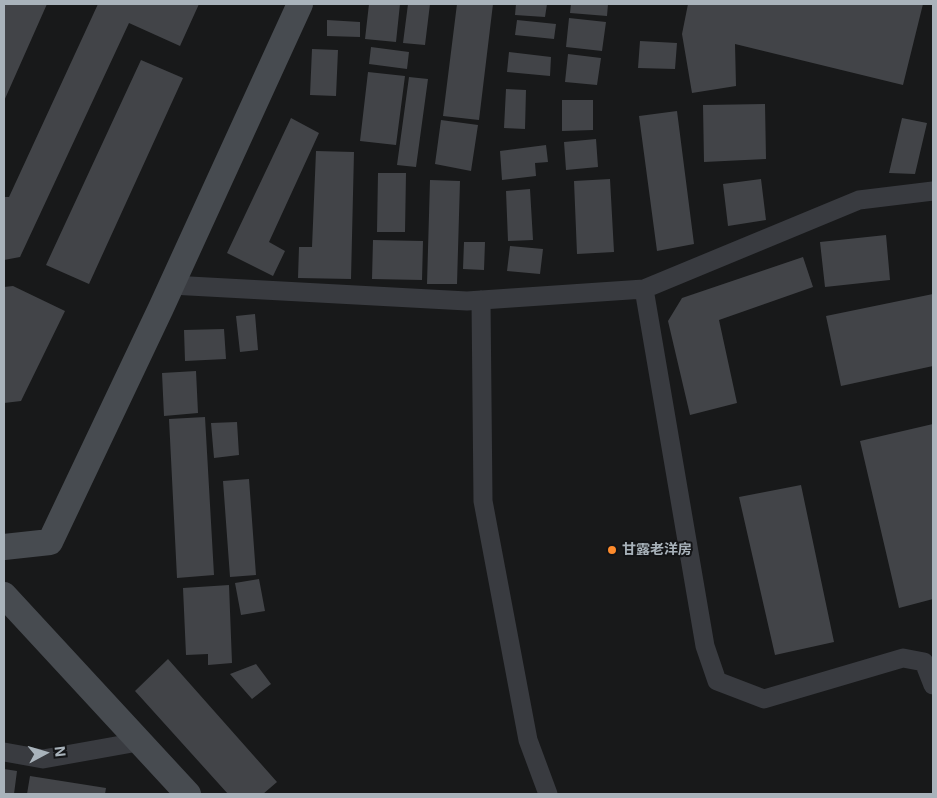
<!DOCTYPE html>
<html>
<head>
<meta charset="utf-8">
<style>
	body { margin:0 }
	#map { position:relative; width:937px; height:798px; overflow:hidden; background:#18191a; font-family:Inter,sans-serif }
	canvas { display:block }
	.frame { position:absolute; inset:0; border:5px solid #a9b3bb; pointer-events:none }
	.north { position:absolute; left:20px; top:728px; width:50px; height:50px; -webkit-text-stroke:4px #131416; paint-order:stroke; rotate:84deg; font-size:14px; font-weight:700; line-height:20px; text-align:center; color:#a9b3bb }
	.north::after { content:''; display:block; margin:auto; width:18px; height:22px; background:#a9b3bb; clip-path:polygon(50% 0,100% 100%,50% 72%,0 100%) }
</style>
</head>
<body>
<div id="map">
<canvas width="937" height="798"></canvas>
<div class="frame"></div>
<div class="north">N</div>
</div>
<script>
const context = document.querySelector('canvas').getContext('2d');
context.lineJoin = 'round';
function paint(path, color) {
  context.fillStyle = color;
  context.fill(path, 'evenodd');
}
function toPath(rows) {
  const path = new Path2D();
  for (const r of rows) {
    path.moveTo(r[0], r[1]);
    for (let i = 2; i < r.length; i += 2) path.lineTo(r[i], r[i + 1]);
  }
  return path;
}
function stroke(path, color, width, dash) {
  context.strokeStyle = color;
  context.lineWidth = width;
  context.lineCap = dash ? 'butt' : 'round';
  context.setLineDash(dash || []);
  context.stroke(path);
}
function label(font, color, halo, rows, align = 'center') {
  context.font = font + ' Inter,"Noto Sans SC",sans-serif';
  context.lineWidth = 4;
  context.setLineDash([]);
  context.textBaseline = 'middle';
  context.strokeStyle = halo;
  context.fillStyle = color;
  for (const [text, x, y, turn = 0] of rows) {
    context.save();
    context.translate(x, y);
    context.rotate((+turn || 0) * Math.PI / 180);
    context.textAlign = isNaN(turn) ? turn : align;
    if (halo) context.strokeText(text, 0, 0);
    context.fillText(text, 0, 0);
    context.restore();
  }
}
paint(toPath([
	[4,4,47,4,4,101],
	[98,4,199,4,180,46,129,23,20,257,4,260,4,197,9,197],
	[369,4,400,4,396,42,365,39],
	[408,4,430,4,425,45,403,43],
	[457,4,493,4,479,120,443,116],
	[516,4,547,4,545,17,515,15],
	[571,4,608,4,607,16,570,13],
	[688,4,923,4,903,85,735,44,736,86,692,93,682,34],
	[569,18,606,22,602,51,566,47],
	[327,20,360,22,360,37,327,36],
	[517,20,556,24,554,39,515,35],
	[640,41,677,43,675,69,638,68],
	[371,47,409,52,407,69,369,64],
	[312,49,338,50,336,96,310,95],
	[509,52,551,57,550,76,507,72],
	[568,54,601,58,597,85,565,82],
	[141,60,183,78,89,284,46,265],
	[368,72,405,76,396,145,360,141],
	[409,77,428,79,416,167,397,165],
	[506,89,526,90,525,129,504,128],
	[562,100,593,100,593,130,562,131],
	[765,104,766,159,704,162,703,105],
	[677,111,694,244,657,251,639,116],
	[291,118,319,133,269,242,285,251,273,276,227,253],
	[902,118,927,123,915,174,889,173],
	[441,120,478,125,471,171,435,164],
	[596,139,598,167,566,170,564,142],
	[546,145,548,162,535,163,536,176,502,180,500,151],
	[316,151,354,152,351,279,298,278,299,247,312,247],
	[378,173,406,173,405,232,377,232],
	[610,179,614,252,577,254,574,181],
	[761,179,766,220,728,226,723,184],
	[430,180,460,181,457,284,427,284],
	[530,189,533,240,508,241,506,191],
	[886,235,890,280,825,287,820,242],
	[373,240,423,241,422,280,372,279],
	[464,242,485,242,484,270,463,269],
	[510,246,543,249,540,274,507,271],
	[803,257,813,287,719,320,737,403,690,415,668,321,682,298],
	[13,286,65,311,21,401,4,403,4,287],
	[933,294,933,366,841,386,826,316],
	[255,314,258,350,240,352,236,316],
	[224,329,226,359,185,361,184,330],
	[196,371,198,413,164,416,162,373],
	[205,417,214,575,177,578,169,419],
	[237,422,239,455,214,458,211,423],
	[933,424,933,599,899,608,860,441],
	[249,479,256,575,230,577,223,481],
	[801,485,834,642,775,655,739,497],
	[259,579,265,611,241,615,235,583],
	[229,585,232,663,208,665,208,654,186,655,183,588],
	[168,659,277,782,263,794,228,794,135,691],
	[256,664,271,684,252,699,230,674],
	[4,769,17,771,14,794,4,794],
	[30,776,106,788,105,794,27,794]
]), '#424448');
stroke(toPath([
	[171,285,467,301,644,289,859,200,933,191],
	[644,289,705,646,717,681,764,699,903,658,924,662,933,685],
	[481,300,483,501,528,740,548,794],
	[4,752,43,759,138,742]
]), '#393b40', 19);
stroke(toPath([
	[4,547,50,542,161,308,300,4],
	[4,595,188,794]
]), '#474b50', 26);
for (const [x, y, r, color] of [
	[612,550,5,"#fe8b2c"]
]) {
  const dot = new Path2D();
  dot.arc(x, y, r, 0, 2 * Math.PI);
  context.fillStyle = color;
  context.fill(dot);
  stroke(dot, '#131416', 2);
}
label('bold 14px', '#a9b3bb', '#131416', [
	["甘露老洋房",622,550]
], 'left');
</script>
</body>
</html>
